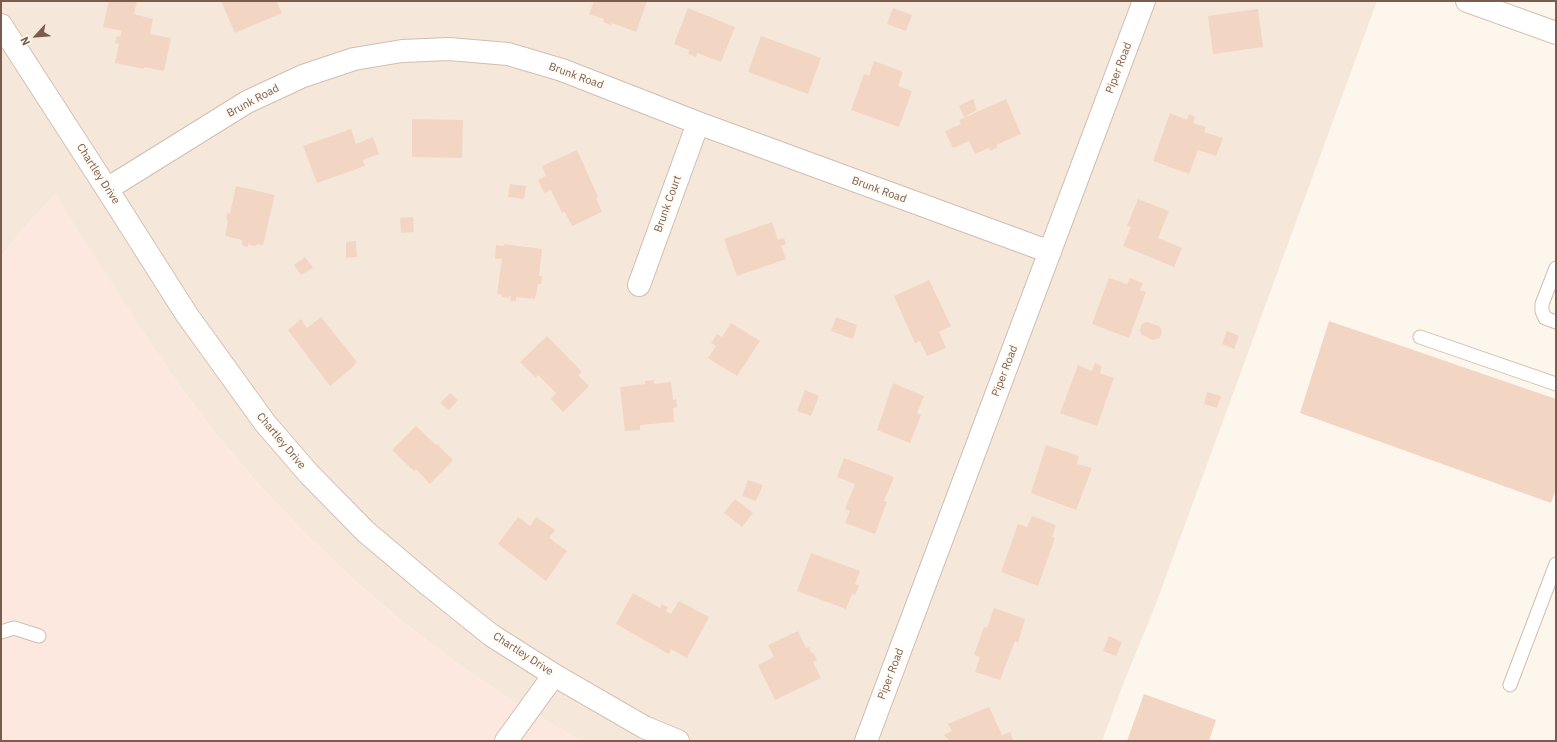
<!DOCTYPE html>
<html>
<head>
<meta charset="utf-8">
<style>
	body { margin:0 }
	#map { position:relative; width:1557px; height:742px; overflow:hidden; background:#fdf6ec; font-family:"IBM Plex Sans",sans-serif }
	canvas { display:block }
	.frame { position:absolute; inset:0; border:2px solid #7a5c4d; pointer-events:none }
	.north { position:absolute; left:16px; top:16px; width:40px; height:40px; -webkit-text-stroke:3px #fffaf3; paint-order:stroke; rotate:244deg; font-size:11px; font-weight:700; line-height:16px; text-align:center; color:#7a5c4d }
	.north::after { content:''; display:block; margin:auto; width:14px; height:18px; background:#7a5c4d; clip-path:polygon(50% 0,100% 100%,50% 72%,0 100%) }
</style>
</head>
<body>
<div id="map">
<canvas width="1557" height="742"></canvas>
<div class="frame"></div>
<div class="north">N</div>
</div>
<script>
const context = document.querySelector('canvas').getContext('2d');
context.lineJoin = 'round';
function paint(path, color) {
  context.fillStyle = color;
  context.fill(path, 'evenodd');
}
function toPath(rows) {
  const path = new Path2D();
  for (const r of rows) {
    path.moveTo(r[0], r[1]);
    for (let i = 2; i < r.length; i += 2) path.lineTo(r[i], r[i + 1]);
  }
  return path;
}
function stroke(path, color, width, dash) {
  context.strokeStyle = color;
  context.lineWidth = width;
  context.lineCap = dash ? 'butt' : 'round';
  context.setLineDash(dash || []);
  context.stroke(path);
}
function label(font, color, halo, rows, align = 'center') {
  context.font = font + ' "IBM Plex Sans",sans-serif';
  context.lineWidth = 3.5;
  context.setLineDash([]);
  context.textBaseline = 'middle';
  context.strokeStyle = halo;
  context.fillStyle = color;
  for (const [text, x, y, turn = 0] of rows) {
    context.save();
    context.translate(x, y);
    context.rotate((+turn || 0) * Math.PI / 180);
    context.textAlign = isNaN(turn) ? turn : align;
    if (halo) context.strokeText(text, 0, 0);
    context.fillText(text, 0, 0);
    context.restore();
  }
}
paint(toPath([
	[1,1,1377,1,1154,609,1124,682,1102,741,581,741,510,699,455,662,403,622,353,579,305,533,259,485,217,435,177,382,140,328,34,216,1,257]
]), '#f5e8da');
paint(toPath([
	[55,194,140,327,177,382,217,435,259,485,305,533,353,579,403,622,455,662,510,699,581,741,1,741,1,257,34,216]
]), '#fde8e0');
paint(toPath([
	[109,1,137,1,134,14,153,19,150,34,171,38,164,71,144,67,144,69,115,63,119,44,115,43,117,36,120,37,122,31,103,27],
	[221,1,276,1,282,13,235,33],
	[594,1,647,1,636,32,612,23,611,25,603,22,604,19,589,14],
	[688,8,735,27,721,62,697,53,696,57,688,54,689,50,674,44],
	[893,8,912,15,906,31,887,24],
	[1258,9,1263,47,1213,54,1208,16],
	[761,36,821,58,808,94,748,72],
	[874,61,903,72,898,86,912,91,899,127,851,110,864,74,869,76],
	[973,99,977,110,964,117,959,106],
	[1006,99,1021,134,996,145,998,147,990,151,989,148,975,154,969,141,953,148,945,131,961,124,959,120],
	[1170,113,1187,120,1189,114,1195,117,1193,123,1206,127,1204,132,1223,138,1216,156,1198,150,1189,174,1153,161],
	[412,119,463,120,462,158,412,157],
	[351,129,356,144,373,137,379,154,363,160,365,166,317,183,303,146],
	[577,150,598,197,596,198,602,212,572,226,565,212,562,213,551,190,544,193,538,180,546,176,542,166],
	[510,184,526,186,524,199,508,197],
	[236,186,275,195,263,245,257,244,256,246,250,245,249,242,248,247,242,245,242,240,225,236,228,221,226,220,227,213,230,214],
	[1138,199,1169,211,1158,238,1182,248,1174,267,1123,246,1131,227,1127,226],
	[413,217,414,232,401,233,400,218],
	[772,222,778,240,784,238,786,244,781,246,786,259,737,276,724,239],
	[356,241,357,257,346,258,346,242],
	[504,244,542,249,539,276,542,276,541,284,538,284,535,299,516,297,516,301,510,301,511,296,509,296,509,298,502,297,502,295,497,294,502,259,495,259,496,245,503,246],
	[305,257,313,268,301,275,294,265],
	[1109,278,1127,284,1130,278,1143,283,1140,290,1146,292,1129,338,1092,324],
	[929,280,951,326,939,332,946,348,927,356,920,341,915,343,894,296],
	[321,317,357,362,354,365,354,366,330,386,288,330,301,319,307,328],
	[836,317,857,325,853,339,831,331],
	[1329,321,1556,399,1556,489,1551,503,1300,413],
	[1147,322,1159,326,1162,331,1160,338,1153,340,1142,335,1140,330,1142,324],
	[731,323,760,341,737,376,708,358,716,346,711,343,717,334,722,337],
	[1227,331,1239,336,1234,349,1222,344],
	[547,336,582,372,578,375,589,386,563,412,551,399,556,393,538,375,536,378,520,362],
	[1095,363,1102,366,1100,373,1114,378,1097,426,1060,413,1078,365,1092,371],
	[654,380,654,384,671,382,673,400,676,399,677,407,673,408,674,422,640,425,640,430,625,431,620,387,645,384,645,381],
	[893,383,924,396,917,413,921,415,910,443,877,430],
	[805,390,819,396,811,416,797,411],
	[1207,392,1221,396,1217,408,1204,404],
	[450,393,458,400,449,410,440,403],
	[416,426,436,445,437,444,453,460,430,484,416,469,414,471,392,450],
	[1046,445,1079,456,1077,464,1092,468,1076,510,1031,493],
	[844,458,894,477,884,501,887,502,875,534,845,523,850,511,845,509,855,484,837,477],
	[748,480,763,485,756,501,742,496],
	[735,499,753,513,742,527,724,513],
	[1032,516,1056,525,1052,537,1055,538,1038,586,1001,572,1018,524,1027,527],
	[518,517,530,526,536,517,555,530,549,538,567,551,546,581,498,544],
	[811,553,860,571,855,584,859,586,855,595,852,594,846,609,797,591],
	[633,593,660,608,662,604,668,607,666,611,671,614,679,601,709,617,687,658,671,649,669,654,616,624],
	[994,608,1025,619,1018,643,1015,641,1000,680,975,672,980,657,974,655,984,627,987,628],
	[798,631,806,648,809,647,811,653,813,652,817,660,813,662,821,678,775,700,758,665,774,657,768,645],
	[1109,636,1122,642,1116,656,1103,651],
	[1144,694,1216,720,1209,741,1127,741],
	[989,707,1002,735,1010,732,1014,741,956,741,955,739,950,741,944,735,952,731,948,724]
]), '#f3d5c3');
const lane = toPath([
	[1556,268,1542,304,1542,311,1545,318,1556,322],
	[1420,337,1556,384],
	[1,632,14,628,39,636],
	[1510,685,1556,564]
]);
const street = toPath([
	[107,189,247,102,303,76,354,59,402,51,449,49,508,54,562,70,698,123,1050,252],
	[639,285,698,123],
	[506,741,554,675],
	[866,741,1144,1]
]);
const secondary = toPath([
	[1467,1,1556,33],
	[1,25,107,189,187,315,265,423,309,474,366,532,430,586,491,635,554,675,644,727,678,741]
]);
stroke(lane, '#d1beb0', 15);
stroke(street, '#d1beb0', 24);
stroke(secondary, '#d6c0b0', 24);
stroke(lane, '#fff', 13);
stroke(street, '#fff', 22);
stroke(secondary, '#fff', 22);
label('11px', '#7a5c4d', '#fffaf3', [
	["Piper Road",1119,68,-69],
	["Brunk Road",576,76,20],
	["Brunk Road",253,101,-28],
	["Chartley Drive",98,174,57],
	["Brunk Road",879,190,20],
	["Brunk Court",668,204,-70],
	["Piper Road",1005,371,-69],
	["Chartley Drive",281,441,50],
	["Chartley Drive",523,654,33],
	["Piper Road",891,674,-69]
]);
</script>
</body>
</html>
